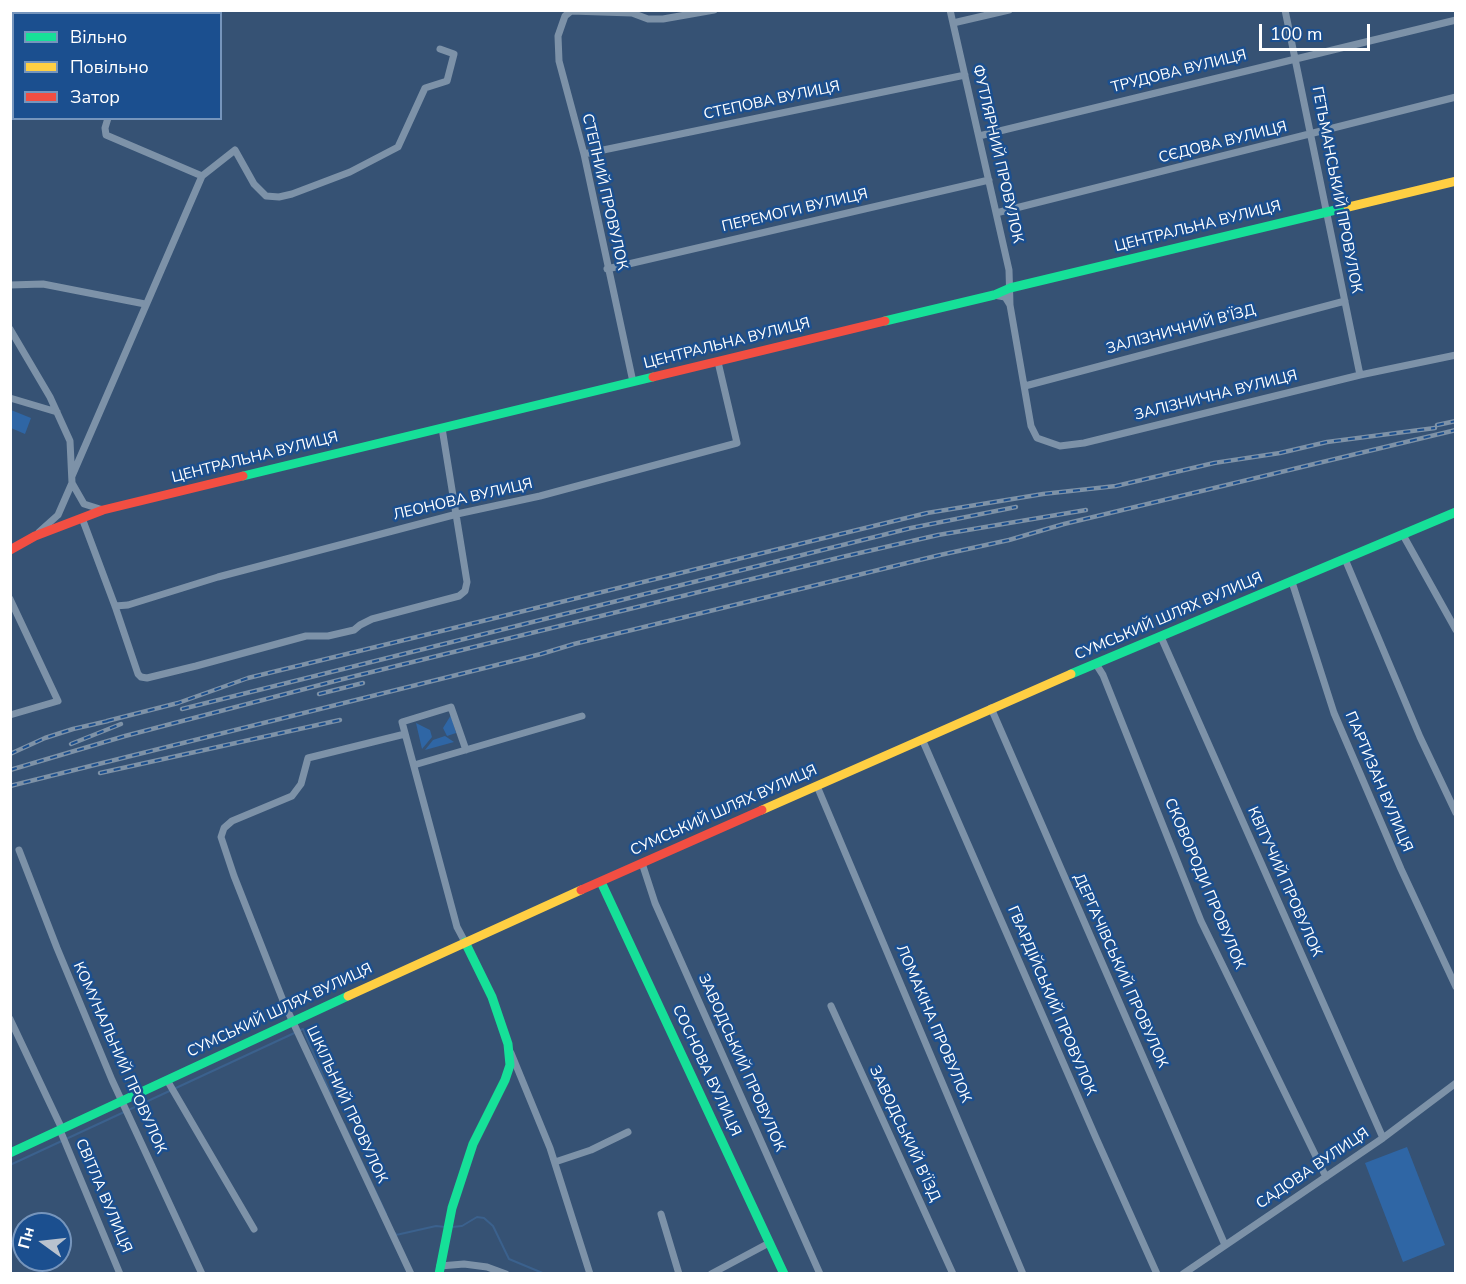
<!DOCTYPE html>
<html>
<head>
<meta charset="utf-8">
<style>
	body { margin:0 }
	#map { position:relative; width:1466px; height:1284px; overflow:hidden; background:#365274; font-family:"Nunito Sans",sans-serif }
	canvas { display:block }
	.frame { position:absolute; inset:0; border:12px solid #fff; pointer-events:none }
	.legend { position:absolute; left:12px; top:12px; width:210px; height:108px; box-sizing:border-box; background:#1b4f8f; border:2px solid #7695bc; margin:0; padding:8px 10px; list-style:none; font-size:18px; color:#fff }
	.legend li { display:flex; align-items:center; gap:12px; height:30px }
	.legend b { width:30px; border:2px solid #7695bc }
	.north { position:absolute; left:12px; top:1212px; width:60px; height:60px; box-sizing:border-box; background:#1b4f8f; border:2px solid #7695bc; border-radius:50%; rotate:285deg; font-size:16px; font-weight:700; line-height:24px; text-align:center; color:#fff }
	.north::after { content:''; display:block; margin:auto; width:21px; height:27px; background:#b9c2ce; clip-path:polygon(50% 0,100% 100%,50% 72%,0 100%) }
	.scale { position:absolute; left:1259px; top:24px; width:111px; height:27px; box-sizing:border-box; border:3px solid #fff; border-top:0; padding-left:8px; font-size:18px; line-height:21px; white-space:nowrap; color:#fff; -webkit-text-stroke:4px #1b4f8f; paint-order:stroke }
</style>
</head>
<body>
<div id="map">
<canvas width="1466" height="1284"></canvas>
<div class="frame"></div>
<ul class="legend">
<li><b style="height:8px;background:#16e098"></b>Вільно</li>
<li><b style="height:8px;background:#ffcf43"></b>Повільно</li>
<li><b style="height:8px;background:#f24e42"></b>Затор</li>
</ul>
<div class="north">Пн</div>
<div class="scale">100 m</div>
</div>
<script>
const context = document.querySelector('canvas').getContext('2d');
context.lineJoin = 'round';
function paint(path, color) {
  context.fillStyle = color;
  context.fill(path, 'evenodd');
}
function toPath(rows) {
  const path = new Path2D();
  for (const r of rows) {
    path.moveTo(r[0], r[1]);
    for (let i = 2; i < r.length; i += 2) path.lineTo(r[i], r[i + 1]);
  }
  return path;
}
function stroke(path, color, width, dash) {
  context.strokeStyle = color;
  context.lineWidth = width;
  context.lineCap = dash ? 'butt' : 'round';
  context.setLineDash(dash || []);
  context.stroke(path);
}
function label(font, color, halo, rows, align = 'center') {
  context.font = font + ' "Nunito Sans",sans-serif';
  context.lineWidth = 5;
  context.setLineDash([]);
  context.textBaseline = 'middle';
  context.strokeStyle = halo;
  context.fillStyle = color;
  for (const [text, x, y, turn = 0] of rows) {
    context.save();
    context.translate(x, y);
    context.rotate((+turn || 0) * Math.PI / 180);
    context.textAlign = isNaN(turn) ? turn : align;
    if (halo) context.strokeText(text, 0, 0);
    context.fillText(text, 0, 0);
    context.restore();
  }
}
paint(toPath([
	[11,410,31,418,25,434,11,428],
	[451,715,456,733,447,736,443,728],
	[416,723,430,730,432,737,422,749],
	[445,736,454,742,425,750,433,740],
	[1407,1147,1445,1245,1403,1262,1365,1163]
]), '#2f66a5');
stroke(toPath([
	[344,1124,386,1214],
	[10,1165,303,1029,332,1097],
	[452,1227,462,1226,477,1217,484,1218,493,1226,509,1259,545,1274],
	[395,1233,396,1235,436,1226,446,1227]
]), '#3b618d', 2);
stroke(toPath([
	[950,10,1009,270,1010,305],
	[1285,10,1360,375],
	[152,14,155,10],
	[953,23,1009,10],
	[108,118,105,128,106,135,202,176],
	[979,136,1456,20],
	[584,154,965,75],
	[996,213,1456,97],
	[607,269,989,180],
	[10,285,43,284,145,304],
	[994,295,1005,297,1010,305,1031,426,1037,438,1060,446,1084,443,1360,375,1456,355],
	[10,329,50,397,70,441,72,483,84,504,103,510],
	[633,382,584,154,559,61,558,36,565,16,571,11,632,13,648,19,663,19,714,10],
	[1025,386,1345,301],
	[10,398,57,412],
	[72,476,202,176,235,150,254,184,266,196,279,197,292,194,350,172,398,147,425,88,447,81,454,54,440,49],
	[82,518,115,606,138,674,141,677,147,678,196,666,306,636,328,636,354,630,360,625,372,619,459,596,465,591,467,582,442,428],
	[39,532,58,515,72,483],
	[1403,535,1456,630],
	[1345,559,1420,737,1456,813],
	[1292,582,1334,713,1401,869,1456,987],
	[10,599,58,701,10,715],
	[115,606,128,605,218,577,457,514,540,496,737,443,718,362],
	[1161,637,1383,1138],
	[1096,664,1103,675,1201,921,1326,1177],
	[991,708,1225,1245],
	[405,734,308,758,301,784,292,796,232,821,224,828,221,837,234,876,284,1003,411,1274],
	[922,739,1096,1138,1157,1274],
	[414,765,582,716],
	[817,786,1023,1274],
	[19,850,57,948,112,1080,202,1274],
	[642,863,655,903,820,1274],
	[465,942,457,927,402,722,451,707,466,750],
	[831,1006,953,1274],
	[10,1019,62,1129],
	[511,1053,550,1148,590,1274],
	[167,1080,254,1229],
	[60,1130,120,1274],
	[555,1162,591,1150,628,1132],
	[661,1214,679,1274],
	[440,1266,464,1264,487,1267,506,1274],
	[711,1274,769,1243],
	[1183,1274,1383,1138,1456,1083]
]), '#7d92a8', 7);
stroke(toPath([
	[885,321,994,295,1010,288,1348,207],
	[243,476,653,377],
	[1071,674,1456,512],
	[601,882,784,1274],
	[10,1153,348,996],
	[439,1274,452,1208,473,1144,505,1080,510,1065,508,1044,492,997,465,942]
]), '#16e098', 9);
stroke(toPath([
	[1348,207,1456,181],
	[762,810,1071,674],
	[348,996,581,890]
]), '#ffcf43', 9);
stroke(toPath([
	[653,377,885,321],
	[10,550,35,536,103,510,243,476],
	[581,890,762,810]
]), '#f24e42', 9);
const rail = toPath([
	[1437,425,1456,421],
	[319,694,363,683],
	[182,709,911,528,1016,507],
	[107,721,178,703,248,678,927,513,1043,494,1116,486,1214,463,1280,453,1327,442,1435,428],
	[71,744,121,724],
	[10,754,45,738,73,729,108,721],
	[10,770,125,736,339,680,842,557,938,535,1086,510],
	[100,773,340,720],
	[10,786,541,654,574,644,940,555,1009,540,1064,524,1456,430]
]);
stroke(rail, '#7e92a7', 4.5);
stroke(rail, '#1b4f8f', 2, [7]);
label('15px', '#fff', '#1b4f8f', [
	["ТРУДОВА ВУЛИЦЯ",1179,72,-14],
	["СТЕПОВА ВУЛИЦЯ",772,101,-12],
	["СЄДОВА ВУЛИЦЯ",1223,143,-14],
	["ФУТЛЯРНИЙ ПРОВУЛОК",997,154,77],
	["ГЕТЬМАНСЬКИЙ ПРОВУЛОК",1336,190,79],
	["СТЕПНИЙ ПРОВУЛОК",604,192,77],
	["ПЕРЕМОГИ ВУЛИЦЯ",795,211,-13],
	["ЦЕНТРАЛЬНА ВУЛИЦЯ",1198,227,-14],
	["ЗАЛІЗНИЧНИЙ В’ЇЗД",1181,330,-15],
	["ЦЕНТРАЛЬНА ВУЛИЦЯ",727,344,-14],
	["ЗАЛІЗНИЧНА ВУЛИЦЯ",1216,396,-14],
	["ЦЕНТРАЛЬНА ВУЛИЦЯ",255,458,-14],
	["ЛЕОНОВА ВУЛИЦЯ",463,500,-13],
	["СУМСЬКИЙ ШЛЯХ ВУЛИЦЯ",1169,617,-23],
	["ПАРТИЗАН ВУЛИЦЯ",1378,782,67],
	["СУМСЬКИЙ ШЛЯХ ВУЛИЦЯ",724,811,-24],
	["КВІТУЧИЙ ПРОВУЛОК",1284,882,66],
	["СКОВОРОДИ ПРОВУЛОК",1204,884,67],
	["ДЕРГАЧІВСЬКИЙ ПРОВУЛОК",1120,971,66],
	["ГВАРДІЙСЬКИЙ ПРОВУЛОК",1051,1001,67],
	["СУМСЬКИЙ ШЛЯХ ВУЛИЦЯ",280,1011,-25],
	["ЛОМАКІНА ПРОВУЛОК",933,1024,67],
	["КОМУНАЛЬНИЙ ПРОВУЛОК",119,1058,66],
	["ЗАВОДСЬКИЙ ПРОВУЛОК",741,1063,66],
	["СОСНОВА ВУЛИЦЯ",706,1071,65],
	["ШКІЛЬНИЙ ПРОВУЛОК",346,1105,65],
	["ЗАВОДСЬКИЙ В’ЇЗД",904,1134,65],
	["САДОВА ВУЛИЦЯ",1313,1169,-34],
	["СВІТЛА ВУЛИЦЯ",103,1196,67]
]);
</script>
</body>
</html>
